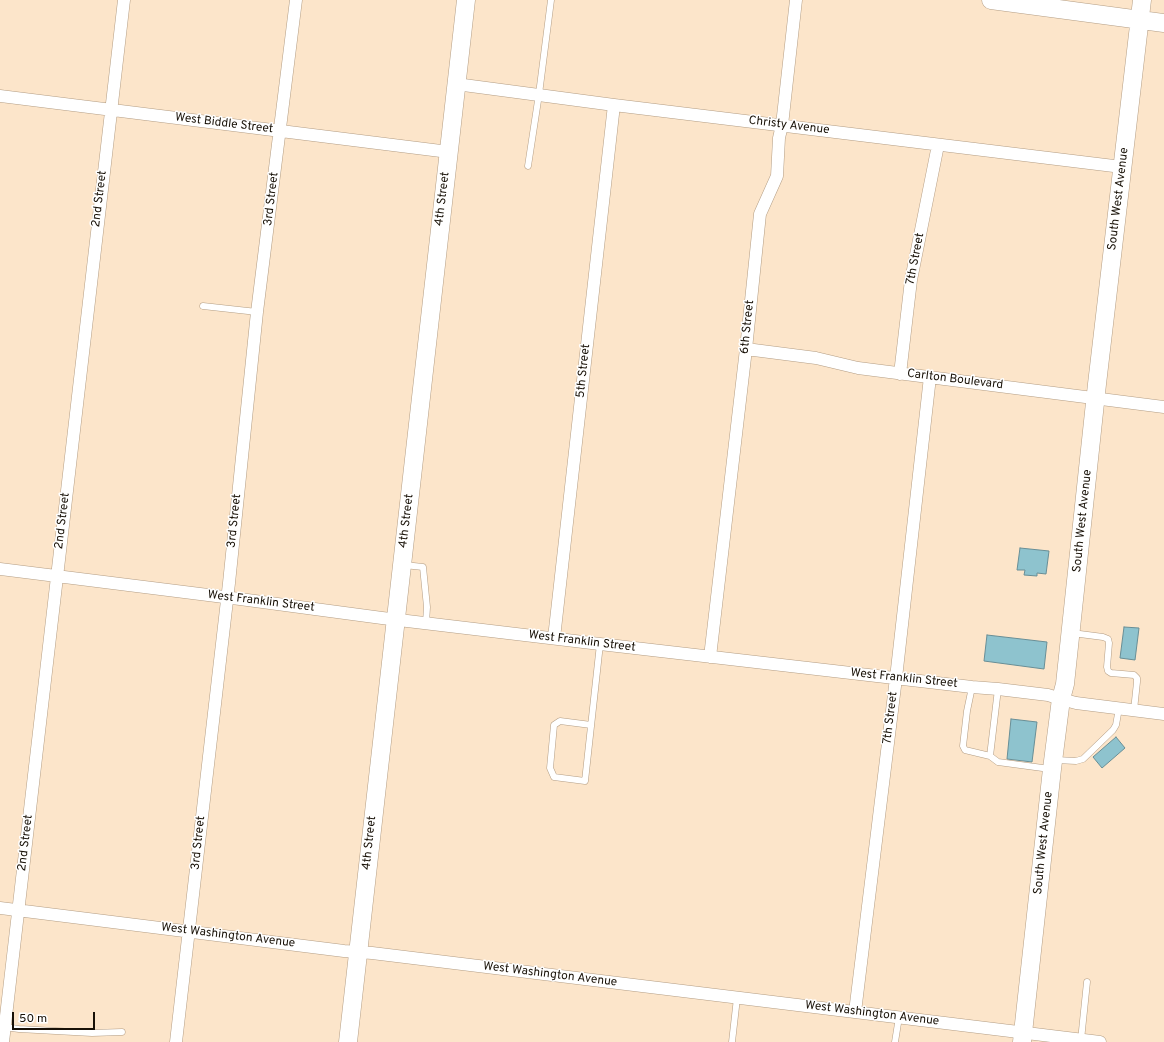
<!DOCTYPE html>
<html>
<head>
<meta charset="utf-8">
<style>
	body { margin:0 }
	#map { position:relative; width:1164px; height:1042px; overflow:hidden; background:#fce5ca; font-family:Overpass,sans-serif }
	canvas { display:block }
	.scale { position:absolute; left:12px; top:1012px; width:83px; height:18px; box-sizing:border-box; border:2px solid #181107; border-top:0; padding-left:5px; font-size:12px; line-height:14px; white-space:nowrap; color:#181107; -webkit-text-stroke:3px #fff; paint-order:stroke }
</style>
</head>
<body>
<div id="map">
<canvas width="1164" height="1042"></canvas>
<div class="scale">50 m</div>
</div>
<script>
const context = document.querySelector('canvas').getContext('2d');
context.lineJoin = 'round';
function paint(path, color) {
  context.fillStyle = color;
  context.fill(path, 'evenodd');
}
function toPath(rows) {
  const path = new Path2D();
  for (const r of rows) {
    path.moveTo(r[0], r[1]);
    for (let i = 2; i < r.length; i += 2) path.lineTo(r[i], r[i + 1]);
  }
  return path;
}
function stroke(path, color, width, dash) {
  context.strokeStyle = color;
  context.lineWidth = width;
  context.lineCap = dash ? 'butt' : 'round';
  context.setLineDash(dash || []);
  context.stroke(path);
}
function label(font, color, halo, rows, align = 'center') {
  context.font = font + ' Overpass,sans-serif';
  context.lineWidth = 3;
  context.setLineDash([]);
  context.textBaseline = 'middle';
  context.strokeStyle = halo;
  context.fillStyle = color;
  for (const [text, x, y, turn = 0] of rows) {
    context.save();
    context.translate(x, y);
    context.rotate((+turn || 0) * Math.PI / 180);
    context.textAlign = isNaN(turn) ? turn : align;
    if (halo) context.strokeText(text, 0, 0);
    context.fillText(text, 0, 0);
    context.restore();
  }
}
const building = toPath([
	[1020,548,1049,551,1046,574,1037,573,1037,576,1024,575,1025,570,1017,570,1020,548],
	[1124,627,1139,628,1135,660,1120,658,1124,627],
	[987,635,1047,642,1044,669,984,661,987,635],
	[1011,719,1037,722,1032,762,1007,759,1011,719],
	[1116,737,1125,748,1102,768,1093,757,1116,737]
]);
paint(building, '#8ec3ce');
stroke(building, '#688e96', 1);
const lane = toPath([
	[528,166,539,94,551,0],
	[203,306,257,312],
	[404,565,423,567,427,607,426,623],
	[1072,633,1103,637,1108,639,1109,643,1107,667,1108,671,1111,673,1134,675,1137,678,1137,682,1134,710],
	[972,687,967,711,963,746,965,750,990,756,998,762,1050,769],
	[591,725,560,721,554,725,550,768,554,777,585,781,600,644],
	[990,756,998,689],
	[1056,760,1076,761,1083,759,1113,730,1116,725,1119,708],
	[4,1027,19,1029,92,1033,122,1032],
	[1081,1040,1087,982],
	[732,1042,737,998],
	[895,1042,899,1017]
]);
const street = toPath([
	[456,84,614,105,1122,167],
	[0,96,449,152],
	[746,349,816,358,858,368,1164,407],
	[900,374,911,280,938,145],
	[0,569,240,599,382,618,600,644,972,687,998,689,1048,695,1061,699,1076,703,1164,714],
	[554,638,614,105],
	[710,657,746,349,760,214,777,176,779,138,782,125,796,0],
	[0,908,344,951,372,953,1100,1042],
	[855,1012,896,678,930,377],
	[3,1042,124,0],
	[176,1042,229,583,257,312,296,0]
]);
const secondary = toPath([
	[991,0,1164,23],
	[348,1042,466,0],
	[1022,1042,1052,769,1061,699,1065,684,1097,384,1142,0]
]);
stroke(lane, '#b39d84', 7);
stroke(street, '#b39d84', 13);
stroke(secondary, '#b39d84', 19);
stroke(lane, '#fff', 6);
stroke(street, '#fff', 12);
stroke(secondary, '#fff', 18);
label('12px', '#181107', '#fff', [
	["West Biddle Street",224,124,7],
	["Christy Avenue",789,126,7],
	["2nd Street",100,199,-83],
	["3rd Street",272,199,-83],
	["4th Street",443,199,-83],
	["South West Avenue",1119,199,-83],
	["7th Street",916,259,-79],
	["6th Street",748,327,-84],
	["5th Street",584,371,-84],
	["Carlton Boulevard",955,380,7],
	["2nd Street",63,521,-83],
	["3rd Street",235,521,-84],
	["4th Street",407,521,-83],
	["South West Avenue",1083,521,-84],
	["West Franklin Street",261,602,7],
	["West Franklin Street",582,642,7],
	["West Franklin Street",904,679,6],
	["7th Street",891,718,-83],
	["2nd Street",26,843,-83],
	["3rd Street",199,843,-84],
	["4th Street",370,843,-84],
	["South West Avenue",1044,843,-84],
	["West Washington Avenue",228,936,7],
	["West Washington Avenue",550,975,7],
	["West Washington Avenue",872,1014,7]
]);
</script>
</body>
</html>
